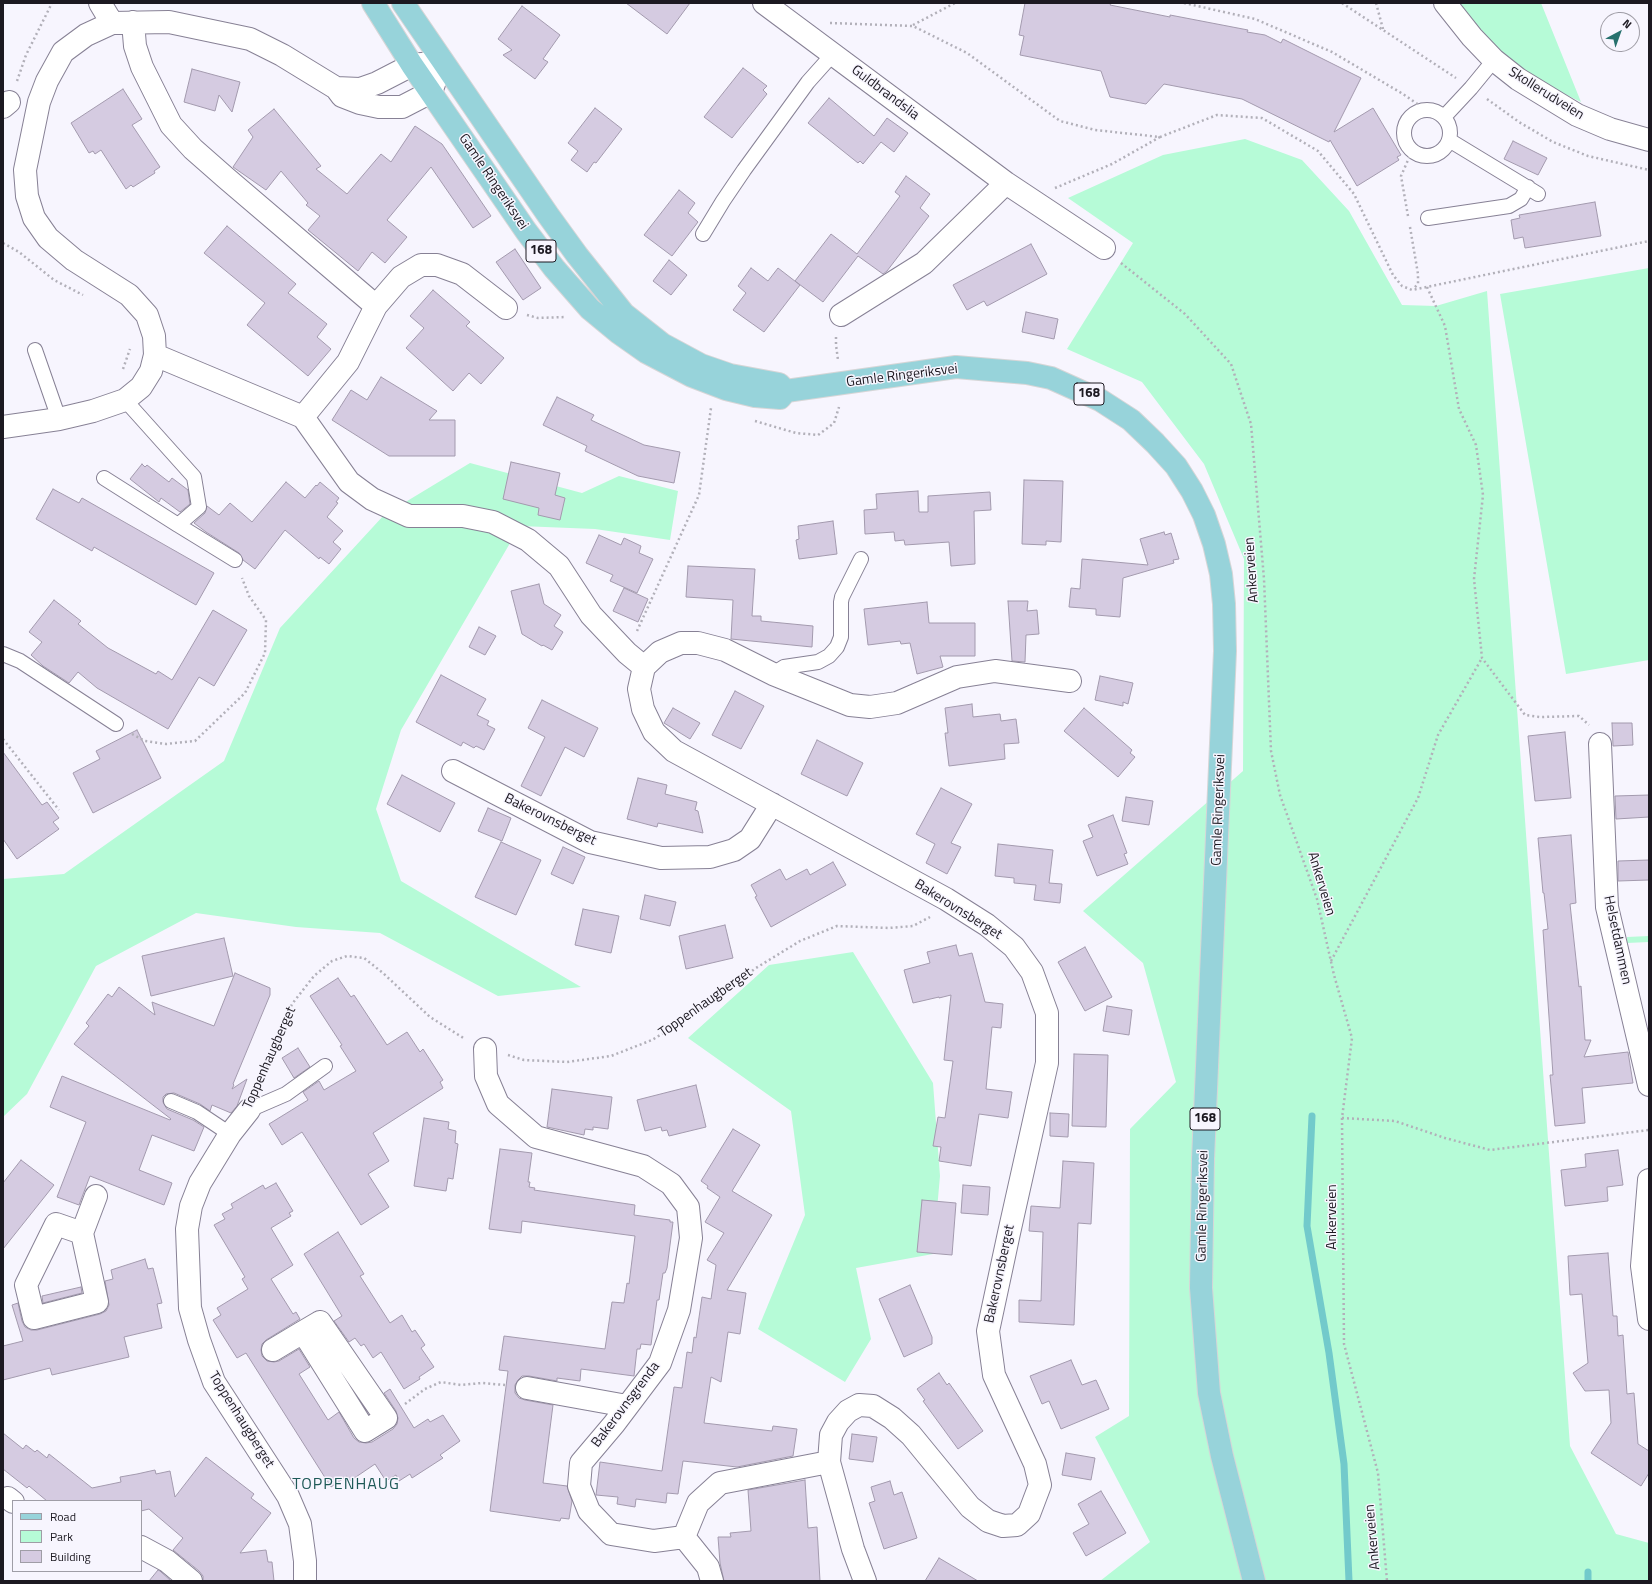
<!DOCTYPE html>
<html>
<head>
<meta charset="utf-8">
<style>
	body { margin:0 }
	#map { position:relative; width:1652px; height:1584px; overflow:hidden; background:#f7f5fe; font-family:"Titillium Web",sans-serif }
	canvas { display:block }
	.frame { position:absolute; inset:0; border:4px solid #1c1921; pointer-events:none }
	.legend { position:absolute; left:12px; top:1500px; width:130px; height:72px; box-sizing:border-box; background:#f7f5fe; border:1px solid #9f9da6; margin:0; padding:5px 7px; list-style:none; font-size:12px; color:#1c1921 }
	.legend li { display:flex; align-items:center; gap:8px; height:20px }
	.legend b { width:20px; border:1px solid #9f9da6 }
	.north { position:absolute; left:1600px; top:12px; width:40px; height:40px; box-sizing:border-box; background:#f7f5fe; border:1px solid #9f9da6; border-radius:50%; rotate:41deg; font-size:11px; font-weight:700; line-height:16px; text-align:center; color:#1c1921 }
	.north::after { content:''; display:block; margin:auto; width:14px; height:18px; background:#27716e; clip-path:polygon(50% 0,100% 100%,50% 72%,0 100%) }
</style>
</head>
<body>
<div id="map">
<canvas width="1652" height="1584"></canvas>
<div class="frame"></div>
<ul class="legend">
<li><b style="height:5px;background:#97d3da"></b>Road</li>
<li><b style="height:11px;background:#b6fbd7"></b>Park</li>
<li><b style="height:11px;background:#d5cbe1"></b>Building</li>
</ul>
<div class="north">N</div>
</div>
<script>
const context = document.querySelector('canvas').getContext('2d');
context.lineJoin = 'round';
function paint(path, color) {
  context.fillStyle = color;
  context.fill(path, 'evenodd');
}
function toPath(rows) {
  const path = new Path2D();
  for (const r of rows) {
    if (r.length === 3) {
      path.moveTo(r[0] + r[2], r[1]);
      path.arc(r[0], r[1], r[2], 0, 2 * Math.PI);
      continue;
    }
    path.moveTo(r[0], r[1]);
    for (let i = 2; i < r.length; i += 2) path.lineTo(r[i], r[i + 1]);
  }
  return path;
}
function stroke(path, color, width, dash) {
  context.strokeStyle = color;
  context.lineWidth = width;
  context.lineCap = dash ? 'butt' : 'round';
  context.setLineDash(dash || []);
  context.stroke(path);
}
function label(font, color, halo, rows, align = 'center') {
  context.font = font + ' "Titillium Web",sans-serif';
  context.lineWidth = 3;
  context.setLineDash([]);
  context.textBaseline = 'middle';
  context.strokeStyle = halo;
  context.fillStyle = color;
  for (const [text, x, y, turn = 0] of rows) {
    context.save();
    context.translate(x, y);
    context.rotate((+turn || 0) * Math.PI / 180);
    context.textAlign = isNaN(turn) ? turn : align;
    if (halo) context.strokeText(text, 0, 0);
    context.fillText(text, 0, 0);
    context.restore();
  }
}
paint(toPath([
	[1451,3,1541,3,1581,102,1494,60],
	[1245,139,1302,160,1349,211,1402,305,1436,306,1487,291,1570,1446,1616,1534,1649,1543,1649,1581,1100,1581,1150,1542,1095,1437,1129,1416,1130,1129,1176,1082,1143,963,1083,911,1243,771,1244,559,1204,464,1142,382,1067,349,1133,243,1068,198,1163,155],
	[1649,268,1649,660,1566,674,1500,294],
	[470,463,582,493,619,476,678,491,670,540,595,529,520,526,401,730,376,809,401,881,581,987,498,996,380,933,296,927,196,913,96,966,27,1094,3,1117,3,879,64,874,224,761,280,628,384,515],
	[1649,936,1649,942,1627,943,1627,937],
	[853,952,933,1083,940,1176,933,1254,856,1268,871,1339,845,1382,758,1329,805,1215,791,1111,688,1038,769,965]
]), '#b6fbd7');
stroke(toPath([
	[1312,1116,1307,1226,1329,1353,1344,1464,1349,1581],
	[1588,1572,1588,1581]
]), '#72cacb', 7);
const building = toPath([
	[626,3,690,3,667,34,626,3],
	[1025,3,1111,3,1110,5,1170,17,1170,15,1248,30,1247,32,1265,35,1281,43,1283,39,1361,78,1334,132,1373,108,1401,155,1397,157,1399,160,1357,186,1330,140,1329,142,1242,99,1164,84,1146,104,1110,97,1101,71,1020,55,1024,36,1019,35,1025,3],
	[522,6,560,35,543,59,548,62,535,79,503,55,512,50,498,39,522,6],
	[743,68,767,86,763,90,767,94,732,138,704,117,743,68],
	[192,69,240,82,232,112,219,95,215,111,184,102,192,69],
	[123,89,142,119,132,125,160,167,154,171,155,173,133,187,131,185,126,189,101,150,95,154,93,151,89,153,71,123,123,89],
	[829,98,874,136,887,118,908,133,894,152,881,142,863,164,860,161,858,163,808,123,829,98],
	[595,108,622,129,596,163,594,162,587,172,571,160,578,151,568,143,595,108],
	[274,109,321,166,316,169,347,194,381,154,391,162,415,126,442,144,491,216,473,228,431,167,387,220,407,237,385,263,372,252,358,271,308,230,320,216,306,205,308,203,281,171,266,190,233,167,253,137,248,130,274,109],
	[1513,141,1547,158,1538,175,1504,159,1513,141],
	[906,176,930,194,920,208,929,216,887,271,883,274,858,256,823,302,795,281,831,234,857,254,900,196,895,192,906,176],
	[679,190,695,203,688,213,698,222,672,256,644,235,679,190],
	[1595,202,1601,236,1525,248,1523,237,1514,239,1511,220,1520,218,1519,215,1595,202],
	[227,226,296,284,288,293,327,324,317,337,331,349,308,376,247,325,265,303,204,253,227,226],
	[1031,244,1047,274,987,306,984,301,967,310,953,285,1031,244],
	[515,249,541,288,523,300,496,262,515,249],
	[669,260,687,275,671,295,653,281,669,260],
	[751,268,768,281,778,268,800,285,764,332,733,310,746,293,738,286,751,268],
	[433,290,470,322,466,326,504,358,481,384,469,373,453,391,406,348,424,328,410,316,433,290],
	[1026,312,1058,319,1054,339,1022,332,1026,312],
	[381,377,437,411,429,420,455,420,455,456,389,456,332,420,351,390,367,400,381,377],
	[557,397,594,415,591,420,644,445,680,452,674,483,638,476,585,451,587,446,543,425,557,397],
	[511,462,560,473,555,495,565,498,560,520,538,515,539,508,503,499,511,462],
	[142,464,145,467,147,465,169,482,172,478,188,490,190,504,180,512,161,498,159,502,130,479,142,464],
	[1024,480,1063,481,1061,542,1046,541,1046,545,1022,544,1024,480],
	[286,482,305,498,316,485,317,486,320,482,339,498,336,502,338,503,327,517,343,531,333,542,341,549,329,564,320,557,319,559,285,530,255,569,243,560,239,553,206,532,194,523,205,513,207,506,219,515,230,503,252,522,286,482],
	[53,489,79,503,82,498,214,573,196,605,94,547,92,551,36,519,53,489],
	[918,491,919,512,928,512,928,496,990,492,991,510,974,511,975,564,951,566,949,542,905,545,904,540,895,541,894,532,865,534,864,510,877,509,876,494,918,491],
	[833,521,837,554,799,559,796,540,799,539,798,526,833,521],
	[1164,532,1165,535,1171,533,1179,559,1173,560,1174,563,1123,578,1120,617,1096,615,1096,609,1069,607,1071,588,1080,589,1082,559,1148,565,1140,539,1164,532],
	[599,535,621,545,624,538,641,546,639,553,653,559,637,593,610,581,613,575,586,563,599,535],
	[688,566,755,569,752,616,761,616,761,621,813,626,812,647,731,639,733,600,686,597,688,566],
	[539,584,544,604,561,615,554,626,563,632,552,650,543,645,542,646,522,634,511,591,539,584],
	[624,588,648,599,638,622,613,611,624,588],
	[54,600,81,621,78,624,108,648,156,674,158,671,172,680,213,610,247,630,214,686,199,677,168,729,97,688,78,672,69,683,43,666,31,655,42,642,29,632,54,600],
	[1008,601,1028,601,1027,611,1037,610,1039,634,1026,635,1025,662,1012,661,1008,601],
	[927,602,929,623,975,623,975,656,940,656,943,667,917,674,910,643,901,644,900,641,868,645,864,609,927,602],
	[479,627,496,636,485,655,469,647,479,627],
	[441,675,486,699,477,715,489,721,487,725,495,729,484,750,476,746,474,748,463,742,461,746,416,722,441,675],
	[1100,676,1133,683,1128,704,1123,702,1123,706,1095,700,1100,676],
	[735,691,764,706,741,749,712,735,735,691],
	[542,700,598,728,584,757,565,747,541,796,521,786,545,737,528,728,542,700],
	[972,704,973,717,1000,714,1001,721,1016,719,1019,743,1004,744,1005,759,949,766,945,733,948,733,945,708,972,704],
	[673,708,700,723,690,739,664,723,673,708],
	[1084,708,1132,750,1130,753,1135,757,1118,777,1064,731,1084,708],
	[1612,723,1632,723,1633,745,1613,746,1612,723],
	[137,730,161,778,93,813,73,773,100,759,96,751,137,730],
	[1565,732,1571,798,1535,801,1528,736,1565,732],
	[817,740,863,763,847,796,801,774,817,740],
	[3,752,42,805,47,802,59,818,53,822,59,829,17,859,3,839,3,752],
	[402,775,455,803,440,832,387,804,402,775],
	[638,778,667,785,665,794,697,802,695,810,698,811,703,833,658,823,657,827,627,819,638,778],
	[941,788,972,804,951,843,961,847,947,874,926,863,935,844,916,834,941,788],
	[1649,795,1649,817,1616,819,1615,796,1649,795],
	[1126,797,1153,801,1149,825,1122,821,1126,797],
	[488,808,511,818,502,841,478,831,488,808],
	[1113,815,1127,853,1124,854,1128,864,1097,876,1083,841,1093,837,1088,825,1113,815],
	[1571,835,1576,903,1570,904,1579,987,1581,986,1585,1040,1591,1040,1584,1057,1628,1052,1633,1083,1582,1088,1585,1123,1555,1126,1550,1075,1553,1075,1543,930,1548,929,1544,893,1543,893,1538,838,1571,835],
	[501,842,541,860,516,915,475,897,501,842],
	[998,844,1053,850,1049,883,1062,884,1060,903,1034,900,1036,885,1014,883,1014,878,995,876,998,844],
	[563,847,585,857,573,884,551,874,563,847],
	[1649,860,1649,880,1618,881,1618,861,1649,860],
	[833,862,846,885,771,927,755,897,757,896,751,885,780,869,786,880,807,869,810,875,833,862],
	[645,895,676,902,670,926,640,919,645,895],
	[583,909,619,916,611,953,575,945,583,909],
	[725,925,733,958,686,969,679,936,725,925],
	[224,938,233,976,151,996,142,956,224,938],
	[956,945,959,956,972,953,985,1002,1003,1004,1001,1028,992,1027,986,1089,1012,1092,1008,1118,979,1114,971,1166,939,1161,941,1147,933,1146,938,1117,945,1118,953,1061,944,1060,951,995,939,998,939,997,913,1003,904,970,930,963,927,952,956,945],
	[1085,947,1112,997,1085,1011,1058,962,1085,947],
	[235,973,270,988,270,995,233,1084,234,1085,232,1089,247,1079,237,1106,231,1113,212,1105,210,1111,200,1104,174,1093,166,1094,163,1097,163,1102,167,1109,193,1120,204,1127,194,1151,152,1135,139,1170,172,1183,164,1205,90,1176,79,1205,57,1197,86,1122,50,1107,62,1076,170,1120,171,1119,74,1044,89,1026,86,1023,108,994,112,997,119,987,155,1015,152,1002,214,1026,235,973],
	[338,978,351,997,354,995,387,1045,407,1032,420,1052,423,1049,443,1080,440,1082,443,1088,373,1133,389,1161,368,1174,389,1207,361,1225,302,1132,282,1145,269,1124,308,1100,303,1092,319,1081,324,1090,356,1071,340,1046,342,1045,310,996,338,978],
	[1107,1006,1132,1010,1129,1035,1103,1031,1107,1006],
	[298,1048,310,1067,294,1078,282,1058,298,1048],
	[1074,1054,1108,1055,1106,1127,1072,1126,1074,1054],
	[696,1085,706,1127,669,1136,667,1130,662,1131,661,1127,645,1131,637,1100,696,1085],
	[552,1089,612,1097,608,1129,593,1127,593,1130,585,1129,584,1135,547,1127,552,1089],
	[1050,1113,1069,1114,1068,1137,1050,1136,1050,1113],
	[424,1118,449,1122,448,1129,456,1131,455,1143,458,1144,453,1179,448,1178,446,1191,414,1186,424,1118],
	[733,1129,760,1145,732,1191,772,1215,727,1290,746,1293,740,1334,728,1332,721,1382,711,1377,704,1423,772,1431,773,1426,797,1429,793,1456,737,1467,683,1461,678,1494,667,1493,666,1503,636,1499,635,1507,617,1504,618,1497,596,1495,600,1462,662,1471,674,1387,682,1388,687,1352,692,1353,694,1337,696,1338,702,1297,711,1299,716,1265,707,1260,724,1233,705,1222,720,1197,707,1188,708,1186,701,1181,733,1129],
	[500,1149,532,1153,528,1182,530,1182,529,1187,535,1188,534,1190,635,1205,634,1215,670,1220,670,1222,673,1222,667,1268,665,1273,663,1273,659,1300,657,1300,651,1345,641,1344,640,1349,637,1349,634,1376,581,1369,580,1381,557,1378,557,1381,529,1376,522,1376,518,1380,515,1385,515,1393,519,1398,525,1400,553,1405,543,1483,567,1486,572,1501,569,1519,561,1518,560,1521,490,1511,508,1371,499,1370,504,1336,605,1349,612,1302,624,1303,627,1283,629,1284,635,1236,522,1221,521,1233,489,1229,500,1149],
	[1618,1150,1623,1185,1607,1187,1608,1201,1565,1206,1561,1170,1586,1167,1585,1154,1618,1150],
	[21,1160,54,1185,3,1249,3,1183,21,1160],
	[1063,1161,1094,1163,1091,1224,1078,1223,1074,1325,1019,1322,1019,1300,1041,1301,1043,1232,1029,1231,1031,1206,1060,1208,1063,1161],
	[276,1183,293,1211,289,1213,291,1216,271,1228,293,1265,271,1279,293,1314,296,1312,300,1319,266,1340,262,1344,261,1350,262,1356,267,1361,274,1362,279,1361,299,1349,310,1367,299,1374,328,1420,339,1412,354,1438,359,1442,366,1443,372,1442,393,1429,397,1424,398,1418,396,1411,384,1393,390,1389,414,1428,428,1419,430,1422,443,1415,460,1441,440,1455,443,1458,412,1478,410,1474,399,1481,396,1475,386,1481,375,1464,350,1481,347,1476,331,1487,246,1353,237,1358,213,1320,221,1315,217,1308,248,1289,242,1279,245,1277,214,1225,225,1219,222,1214,233,1208,231,1204,263,1185,265,1189,276,1183],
	[963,1185,990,1187,988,1215,961,1213,963,1185],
	[922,1200,956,1203,952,1255,917,1252,922,1200],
	[338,1232,364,1274,360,1276,390,1323,402,1315,412,1332,415,1330,425,1345,421,1348,434,1367,419,1377,420,1379,404,1389,381,1352,373,1358,364,1344,361,1346,355,1338,349,1342,334,1321,342,1316,304,1254,338,1232],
	[1608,1253,1613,1316,1617,1316,1618,1336,1623,1335,1627,1394,1634,1393,1638,1444,1649,1451,1649,1473,1641,1486,1591,1453,1611,1423,1609,1390,1585,1391,1573,1373,1588,1363,1582,1294,1570,1295,1568,1256,1608,1253],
	[145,1259,148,1269,153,1268,162,1303,157,1304,162,1328,124,1337,129,1357,52,1375,50,1368,3,1380,3,1346,23,1341,12,1305,18,1303,22,1321,25,1327,31,1330,37,1330,100,1314,106,1311,109,1305,105,1281,113,1279,111,1270,145,1259],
	[910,1285,932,1337,932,1344,904,1357,879,1299,910,1285],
	[81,1287,82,1293,43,1303,42,1296,81,1287],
	[1071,1360,1082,1385,1096,1380,1109,1409,1061,1429,1049,1401,1042,1404,1030,1376,1071,1360],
	[939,1373,947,1385,949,1383,983,1431,958,1449,923,1401,925,1400,917,1389,939,1373],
	[3,1433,23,1449,26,1445,35,1452,37,1450,47,1458,49,1454,92,1488,121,1482,120,1477,137,1474,155,1470,156,1474,170,1471,175,1497,206,1457,254,1494,251,1498,271,1513,240,1553,266,1550,268,1562,272,1562,274,1581,203,1581,203,1576,199,1571,173,1550,183,1538,149,1509,141,1511,141,1501,47,1501,29,1486,27,1488,3,1469,3,1433],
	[852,1434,877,1437,873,1462,849,1459,852,1434],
	[1066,1453,1095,1458,1091,1480,1062,1475,1066,1453],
	[805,1480,808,1528,817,1527,820,1581,724,1581,720,1563,718,1537,731,1537,730,1533,751,1531,748,1490,805,1480],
	[890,1481,894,1495,902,1492,917,1538,884,1549,869,1503,875,1501,871,1487,890,1481],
	[1101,1491,1126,1533,1086,1556,1073,1533,1089,1524,1078,1504,1101,1491],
	[939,1558,978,1581,925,1581,939,1558],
	[158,1570,160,1571,171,1581,149,1581,158,1570]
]);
paint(building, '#d5cbe1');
stroke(building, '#a39aae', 1);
const lane = toPath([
	[1427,133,23],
	[1444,117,1471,88,1494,60],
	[1449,140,1538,194],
	[1428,218,1509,206,1521,199,1528,187],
	[703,234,723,201,744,170,808,82,833,54],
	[35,350,59,419],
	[104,478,178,525,199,507,194,477,125,400],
	[178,525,235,560],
	[3,654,20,661,116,724],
	[773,674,784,667,818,662,829,656,837,647,841,637,841,602,842,597,861,559],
	[171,1101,197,1112,230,1134],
	[249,1110,286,1094,325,1066]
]);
const street = toPath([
	[100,3,112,23],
	[764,3,1006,183,1104,248],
	[133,22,135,46,142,67,171,125,193,149,226,178,376,306],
	[3,107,9,102],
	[841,315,924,263,1006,183],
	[155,355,303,417,349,482,372,499,409,516,463,516,493,522,528,540,559,566,591,615,627,653,644,667],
	[303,417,348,362,376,306,401,277,421,265,437,265,462,274,506,308],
	[3,427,59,419,93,411,125,400,141,387,151,371,155,355,154,336,147,315,129,295,74,260,48,238,34,218,27,196,25,170,39,102,47,81,63,52,86,35,112,23,169,22,250,39,282,55,336,88,342,96,360,103,379,107,402,107,431,92,442,62,412,65,377,83,360,89,336,88],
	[1600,744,1607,907,1649,1085],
	[453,771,590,842,661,858,710,857,734,850,750,839,772,804],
	[485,1049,486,1076,498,1104,536,1137,643,1166,671,1184,688,1207,691,1238,679,1310,660,1363,614,1424,581,1463,579,1486,589,1511,611,1534,654,1541,684,1537,708,1567,712,1581],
	[249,1110,230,1134,200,1183,191,1206,187,1229,190,1308,199,1340,214,1382,288,1496,300,1524,305,1561,305,1581],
	[1649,1180,1642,1266,1649,1319],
	[82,1233,56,1224,26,1285,34,1318,97,1302,82,1233,96,1196],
	[320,1322,386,1418,365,1431,303,1332,320,1322],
	[273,1350,303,1332],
	[527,1388,627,1406],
	[8,1498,13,1502],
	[684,1537,698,1503,720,1483,829,1462],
	[141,1547,167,1561,191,1581],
	[865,1581,853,1549,829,1462,831,1435,838,1422,848,1411,859,1405,873,1406,892,1418,911,1435,970,1507,988,1521,1003,1526,1017,1525,1029,1514,1040,1485,1035,1464,994,1375,988,1331,1009,1233,1047,1063,1047,1013,1032,972,1014,947,987,925,946,899,674,751,654,732,643,709,639,689,644,667,660,652,681,643,698,643,725,650,773,674,850,705,870,707,897,703,957,677,995,671,1070,681]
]);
const secondary = toPath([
	[1445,3,1472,37,1494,60,1518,79,1577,115,1610,129,1649,140]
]);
const primary = toPath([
	[373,3,412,65,526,231,554,268,590,309,619,333,646,352,692,376,726,389,755,396,780,398,786,391,956,367,1027,373,1051,378,1100,400,1131,420,1155,443,1176,466,1192,491,1204,515,1214,544,1221,574,1224,604,1225,651,1203,1159,1201,1288,1209,1393,1222,1456,1254,1581],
	[403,3,548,215,577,255,624,314,662,344,701,365,730,375,779,384,786,391]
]);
stroke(lane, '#878195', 16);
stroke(street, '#878195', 24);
stroke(secondary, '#878195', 24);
stroke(primary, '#d6d6d7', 24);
stroke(toPath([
	[1184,3,1255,19,1332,52,1403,94,1426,110],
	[1342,3,1456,78],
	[1376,3,1383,29],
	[830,23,913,26,967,53,1060,121,1095,130,1160,137,1217,115,1262,118,1318,151,1354,194,1393,275,1402,286,1412,290,1649,241],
	[913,25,955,3],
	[17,81,26,55,52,3],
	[1487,99,1519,122,1553,142,1588,156,1649,170],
	[1055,188,1112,164,1160,137],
	[1408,216,1401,176,1412,151],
	[1410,227,1418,274,1418,284,1413,289],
	[3,243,19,252,54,280,83,295],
	[1121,263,1185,314,1231,364,1251,424,1264,579,1271,751,1280,795,1317,899,1334,975,1352,1038,1342,1118,1344,1344,1378,1473,1387,1581],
	[1427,287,1445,326,1459,409,1476,445,1483,495,1474,579,1482,658,1525,715,1540,717,1579,716,1589,725],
	[527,315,538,318,566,317],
	[836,337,836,345,838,360],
	[123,369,130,349],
	[755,421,796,433,818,435,834,423,839,407],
	[637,631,699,495,711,408],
	[132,734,145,741,166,744,195,741,245,693,265,653,266,620,249,596,242,578],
	[3,739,59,810],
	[1331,961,1418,798,1438,735,1482,658],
	[508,1055,524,1060,567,1062,611,1056,652,1040,691,1016,756,968,800,941,837,926,889,928,913,926,930,917],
	[259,1085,292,1004,314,976,332,961,347,956,364,958,383,973,430,1017,465,1039],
	[1342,1118,1395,1121,1445,1138,1490,1150,1649,1130],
	[405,1404,425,1389,441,1382,461,1385,482,1383,505,1385]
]), '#b2b0b9', 2.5, [2, 3]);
stroke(lane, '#fff', 14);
stroke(street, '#fff', 22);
stroke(secondary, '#fff', 22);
stroke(primary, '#97d3da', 22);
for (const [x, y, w] of [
	[541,251,30],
	[1089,394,30],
	[1205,1119,30]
]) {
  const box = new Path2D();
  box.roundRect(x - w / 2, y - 11, w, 22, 3);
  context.fillStyle = '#f7f5fe';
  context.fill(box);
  stroke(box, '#1c1921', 1);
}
label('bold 13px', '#1c1921', null, [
	["168",541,251],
	["168",1089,394],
	["168",1205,1119]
]);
label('14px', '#1c1921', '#f7f5fe', [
	["Guldbrandslia",885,93,37],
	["Skollerudveien",1546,94,32],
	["Gamle Ringeriksvei",493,182,56],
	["Gamle Ringeriksvei",902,376,-7],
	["Ankerveien",1252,570,-94],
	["Gamle Ringeriksvei",1219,810,-88],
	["Bakerovnsberget",550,820,26],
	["Ankerveien",1321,884,73],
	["Bakerovnsberget",958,910,32],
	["Helsetdammen",1617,940,78],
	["Toppenhaugberget",706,1003,-35],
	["Toppenhaugberget",270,1058,-66],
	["Gamle Ringeriksvei",1203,1206,-89],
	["Ankerveien",1333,1217,-90],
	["Bakerovnsberget",1000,1274,-78],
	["Bakerovnsgrenda",626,1405,-53],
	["Toppenhaugberget",241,1420,58],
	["Ankerveien",1373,1537,-95]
]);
context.letterSpacing = '1px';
label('16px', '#1e5957', '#f7f5fe', [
	["TOPPENHAUG",346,1485]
]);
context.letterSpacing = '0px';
</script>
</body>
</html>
